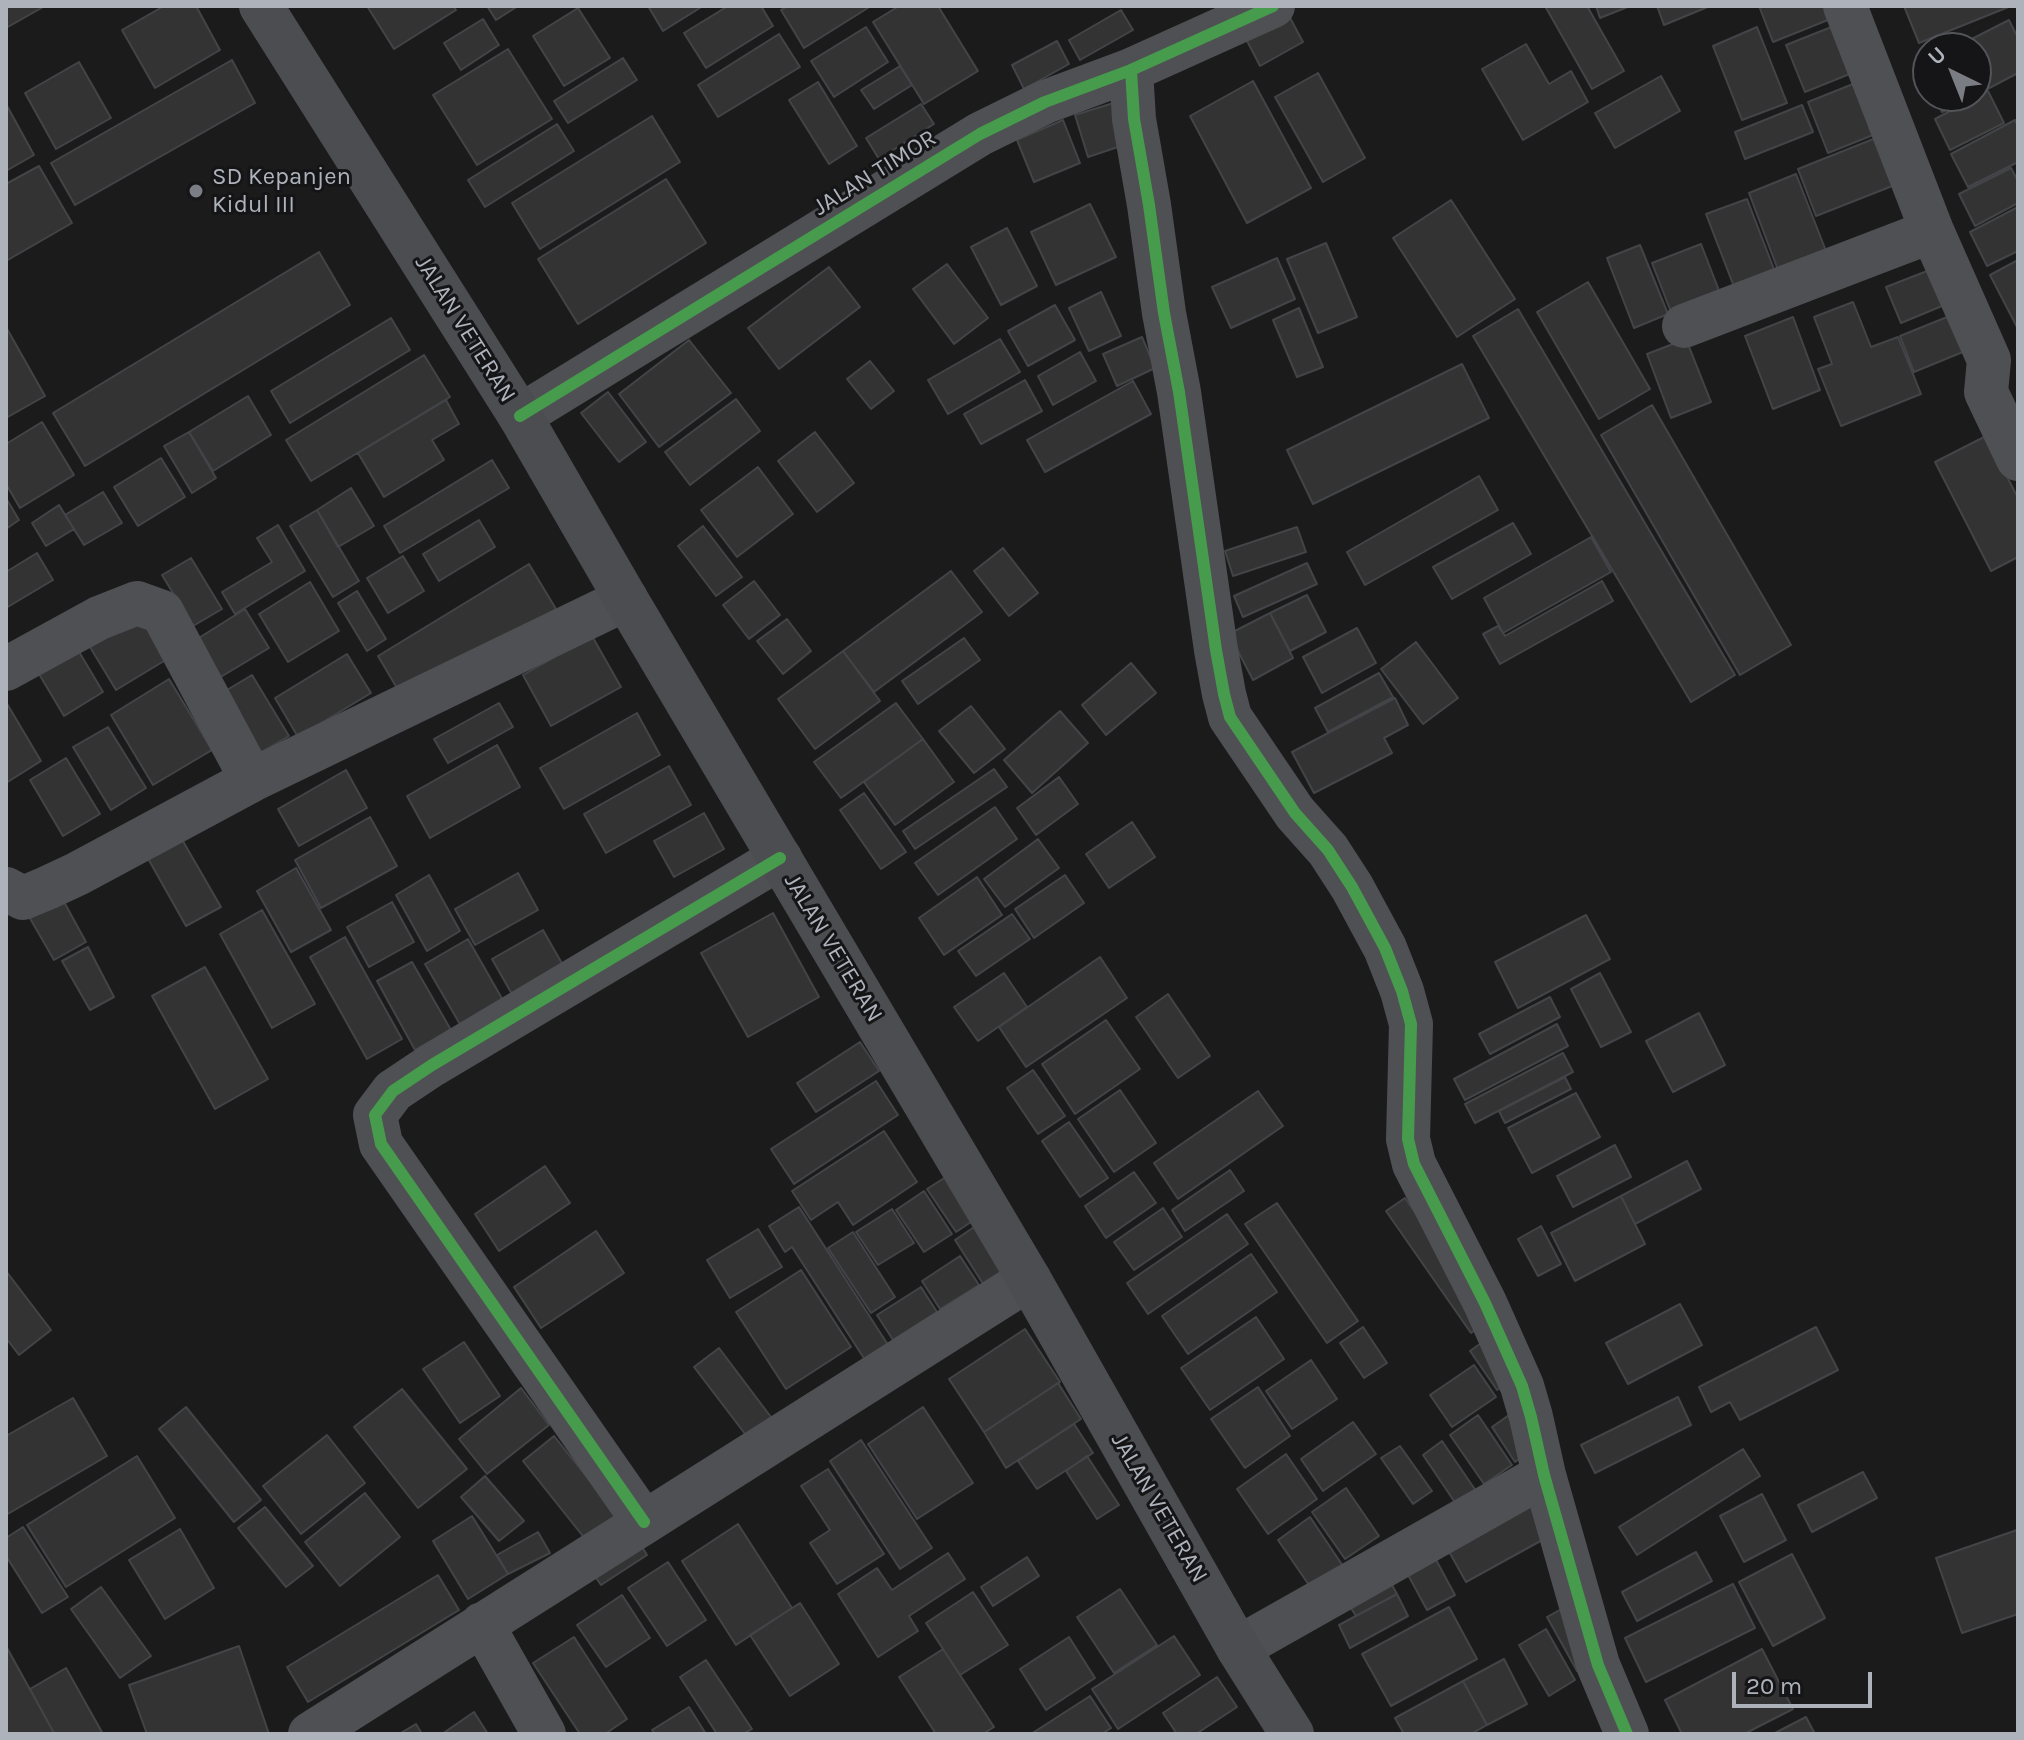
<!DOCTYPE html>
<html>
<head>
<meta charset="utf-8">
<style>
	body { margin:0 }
	#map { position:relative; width:2024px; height:1740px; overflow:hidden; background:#1b1b1b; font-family:Karla,sans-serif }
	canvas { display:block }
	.frame { position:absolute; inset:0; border:8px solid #adb2bb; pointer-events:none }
	.north { position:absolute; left:1912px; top:32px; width:80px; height:80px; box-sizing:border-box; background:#151517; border:2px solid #525459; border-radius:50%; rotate:317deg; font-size:22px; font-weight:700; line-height:32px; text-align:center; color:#adb2bb }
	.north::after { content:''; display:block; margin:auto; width:28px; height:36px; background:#7a7d83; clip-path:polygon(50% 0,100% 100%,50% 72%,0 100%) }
	.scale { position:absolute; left:1732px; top:1672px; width:140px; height:36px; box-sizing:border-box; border:4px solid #adb2bb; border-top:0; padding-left:10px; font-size:24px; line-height:28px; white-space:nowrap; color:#adb2bb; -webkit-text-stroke:6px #151517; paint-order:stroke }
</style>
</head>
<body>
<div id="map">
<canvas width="2024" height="1740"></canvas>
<div class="frame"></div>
<div class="north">U</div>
<div class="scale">20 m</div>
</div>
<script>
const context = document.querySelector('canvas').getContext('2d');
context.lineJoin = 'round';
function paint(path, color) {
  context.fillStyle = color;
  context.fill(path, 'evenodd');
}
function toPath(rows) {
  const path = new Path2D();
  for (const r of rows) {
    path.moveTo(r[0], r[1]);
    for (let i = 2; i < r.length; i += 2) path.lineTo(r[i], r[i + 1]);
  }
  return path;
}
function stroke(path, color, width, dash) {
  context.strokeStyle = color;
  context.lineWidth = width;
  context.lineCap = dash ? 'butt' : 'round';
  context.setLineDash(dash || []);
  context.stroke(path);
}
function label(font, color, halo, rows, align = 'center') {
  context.font = font + ' Karla,sans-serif';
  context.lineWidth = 6;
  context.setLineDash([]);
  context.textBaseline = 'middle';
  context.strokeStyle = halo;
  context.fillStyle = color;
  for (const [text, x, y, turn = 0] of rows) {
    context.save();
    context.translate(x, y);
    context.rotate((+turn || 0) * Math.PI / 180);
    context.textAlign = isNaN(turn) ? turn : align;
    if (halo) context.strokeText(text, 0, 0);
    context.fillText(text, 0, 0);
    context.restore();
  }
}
const building = toPath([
	[6,6,45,6,6,28,6,6],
	[164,6,196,6,220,50,155,88,122,30,164,6],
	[367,6,453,6,456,10,394,49,367,6],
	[487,6,518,6,496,20,487,6],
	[648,6,703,6,663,31,648,6],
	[728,6,761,6,773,26,706,68,684,33,728,6],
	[788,6,871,6,804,48,781,10,788,6],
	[899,6,938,6,978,71,924,104,873,22,899,6],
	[1545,6,1587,6,1624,71,1592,89,1545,6],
	[1596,6,1630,6,1600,18,1596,6],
	[1657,6,1710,6,1664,25,1657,6],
	[1759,6,1829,6,1833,18,1773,42,1759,6],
	[1904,6,2011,6,1919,43,1904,6],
	[578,8,610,58,564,86,533,36,578,8],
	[1121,10,1133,30,1080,60,1069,40,1121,10],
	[1288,14,1303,42,1260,66,1245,37,1288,14],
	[483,19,499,45,461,70,444,43,483,19],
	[2009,20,2018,38,2018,73,1976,95,1976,48,1954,48,2009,20],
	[1844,22,1862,69,1805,92,1786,45,1844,22],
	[866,27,888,62,834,97,811,61,866,27],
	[1757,27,1787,103,1742,120,1713,46,1757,27],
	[779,34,800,67,718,117,698,85,779,34],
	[1057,41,1069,64,1024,89,1012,65,1057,41],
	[1526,44,1549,84,1571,71,1588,102,1523,140,1482,69,1526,44],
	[508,49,552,119,477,165,433,95,508,49],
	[623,58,637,80,568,123,554,101,623,58],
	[232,60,255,103,75,205,51,163,232,60],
	[1928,61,1928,85,1918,66,1928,61],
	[79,62,111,118,56,149,25,93,79,62],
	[900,66,912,85,874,109,861,90,900,66],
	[1318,73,1365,158,1323,182,1275,97,1318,73],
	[1661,76,1680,111,1615,148,1595,113,1661,76],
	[1868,78,1888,129,1828,153,1808,102,1868,78],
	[1253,81,1311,188,1247,223,1190,116,1253,81],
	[818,82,857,146,829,164,789,100,818,82],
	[1988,91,2004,123,1950,150,1935,119,1988,91],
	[1934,96,1974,96,1942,112,1934,96],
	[1123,100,1136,141,1088,157,1075,115,1123,100],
	[6,104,34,155,6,171,6,104],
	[921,104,934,124,879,159,866,138,921,104],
	[1802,105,1813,132,1745,159,1735,132,1802,105],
	[652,116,680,162,540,249,512,203,652,116],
	[1063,120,1080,163,1034,182,1017,140,1063,120],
	[2015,120,2018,126,2018,162,1968,187,1951,154,2015,120],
	[557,124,574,151,485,207,468,180,557,124],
	[1886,134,1905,181,1816,216,1798,169,1886,134],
	[39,166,72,223,6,261,6,184,39,166],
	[2011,168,2018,181,2018,203,1975,226,1959,194,2011,168],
	[1796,174,1826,251,1778,270,1749,193,1796,174],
	[666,179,706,243,578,324,538,259,666,179],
	[1747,199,1777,277,1736,292,1706,214,1747,199],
	[1451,200,1515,299,1457,337,1393,238,1451,200],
	[1090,204,1116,257,1056,285,1031,232,1090,204],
	[2018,207,2018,251,1987,266,1970,232,2018,207],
	[1007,228,1037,286,1001,305,971,247,1007,228],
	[1326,243,1357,317,1318,333,1287,259,1326,243],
	[1701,244,1720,293,1671,312,1652,263,1701,244],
	[1640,245,1668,314,1634,328,1607,258,1640,245],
	[319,252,350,305,85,466,53,413,319,252],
	[1277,258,1295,299,1231,328,1212,287,1277,258],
	[2018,260,2018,329,1990,275,2018,260],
	[947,264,988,318,954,344,913,289,947,264],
	[1940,266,1954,301,1901,323,1886,287,1940,266],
	[829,267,860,307,779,369,748,328,829,267],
	[1588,282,1650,389,1599,419,1537,312,1588,282],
	[1101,292,1121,336,1089,351,1069,308,1101,292],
	[1853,302,1871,347,1898,337,1921,394,1841,426,1818,369,1832,364,1814,317,1853,302],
	[1055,305,1075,340,1028,366,1008,331,1055,305],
	[1299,308,1323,367,1297,377,1273,320,1299,308],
	[1518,309,1735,675,1691,702,1473,336,1518,309],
	[1962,311,1975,347,1914,372,1900,336,1962,311],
	[1793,317,1820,390,1773,409,1745,336,1793,317],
	[391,318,410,350,290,423,271,391,391,318],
	[6,327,45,396,6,418,6,327],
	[1142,337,1155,368,1117,386,1103,354,1142,337],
	[1000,339,1020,372,948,414,928,380,1000,339],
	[1686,339,1711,402,1671,418,1647,354,1686,339],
	[689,340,731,393,659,447,619,394,689,340],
	[1080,352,1096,381,1053,405,1038,376,1080,352],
	[424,355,450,397,311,481,286,440,424,355],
	[870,361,894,391,871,409,847,379,870,361],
	[1462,364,1489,418,1313,504,1287,450,1462,364],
	[1025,380,1042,411,981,444,964,414,1025,380],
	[1133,381,1151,414,1045,472,1027,440,1133,381],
	[608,392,646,442,619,462,581,413,608,392],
	[248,396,271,435,213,471,189,432,248,396],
	[736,399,760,431,690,485,665,452,736,399],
	[446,400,459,424,432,440,444,460,384,497,358,453,446,400],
	[1652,405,1791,645,1740,675,1601,435,1652,405],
	[42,422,74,475,20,508,6,484,6,444,42,422],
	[189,432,216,478,192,493,164,446,189,432],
	[815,432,854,483,817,512,778,461,815,432],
	[1986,436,2018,498,2018,557,1991,571,1935,462,1986,436],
	[161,458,185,497,138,526,114,487,161,458],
	[492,460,509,488,400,553,384,526,492,460],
	[758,467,793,514,737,557,701,510,758,467],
	[1479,476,1498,510,1365,585,1347,552,1479,476],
	[351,488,374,526,338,547,317,510,351,488],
	[103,492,122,523,84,545,65,515,103,492],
	[6,498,19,520,6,529,6,498],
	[59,505,74,529,46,546,32,523,59,505],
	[317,510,359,581,333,597,290,526,317,510],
	[479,520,495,547,439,581,423,554,479,520],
	[1513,523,1531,554,1452,599,1433,567,1513,523],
	[278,525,305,571,235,614,222,592,272,562,257,538,278,525],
	[703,526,742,577,716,596,678,546,703,526],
	[1297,527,1306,552,1233,576,1225,551,1297,527],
	[1591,537,1611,572,1503,633,1484,598,1591,537],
	[1003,548,1038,593,1009,616,974,571,1003,548],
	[37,553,53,580,6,608,6,572,37,553],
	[403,556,424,591,388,613,367,578,403,556],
	[191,558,222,609,193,626,162,575,191,558],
	[1307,563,1317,584,1243,617,1234,596,1307,563],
	[529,564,556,609,404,700,378,656,529,564],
	[951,571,982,612,874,692,843,651,951,571],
	[754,581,780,615,749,639,723,605,754,581],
	[1602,581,1613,601,1500,664,1483,634,1498,626,1505,636,1602,581],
	[310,582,339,631,288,662,259,614,310,582],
	[357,591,386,639,367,651,338,603,357,591],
	[1307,595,1326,632,1290,651,1270,613,1307,595],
	[245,609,269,648,209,684,186,646,245,609],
	[1270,613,1293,658,1253,680,1229,634,1270,613],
	[142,615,169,658,116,690,90,647,142,615],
	[787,619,811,651,783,674,757,641,787,619],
	[1357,628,1376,663,1322,693,1303,657,1357,628],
	[592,636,621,687,551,726,523,675,592,636],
	[964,638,980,660,918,704,902,681,964,638],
	[1416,642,1458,698,1423,724,1381,669,1416,642],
	[78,650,103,692,64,716,39,674,78,650],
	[843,651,880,701,815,749,778,699,843,651],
	[347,654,371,693,298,737,275,698,347,654],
	[1131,663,1156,693,1106,735,1082,705,1131,663],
	[1379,673,1393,697,1328,732,1315,708,1379,673],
	[252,675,289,736,248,760,212,699,252,675],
	[169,679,212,750,153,785,111,715,169,679],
	[1395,698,1408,725,1384,738,1392,753,1314,793,1292,752,1395,698],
	[6,702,41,761,6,783,6,702],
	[499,703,513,727,448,763,434,739,499,703],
	[896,703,923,739,841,798,814,762,896,703],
	[971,706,1005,749,974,773,939,731,971,706],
	[1060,711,1088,743,1032,793,1004,760,1060,711],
	[637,713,660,755,564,809,540,768,637,713],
	[108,727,146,788,111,810,73,747,108,727],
	[923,739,954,782,895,825,864,782,923,739],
	[497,745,520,787,430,838,407,796,497,745],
	[66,758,100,814,63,836,30,780,66,758],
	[669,766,691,805,606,853,584,814,669,766],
	[994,769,1007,787,915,849,903,831,994,769],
	[346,770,367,808,299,846,278,809,346,770],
	[1059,777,1078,804,1036,835,1017,808,1059,777],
	[864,793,906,852,881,869,840,810,864,793],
	[995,807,1017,839,938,895,915,863,995,807],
	[704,813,724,849,674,877,654,841,704,813],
	[370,817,397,866,321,908,295,860,370,817],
	[1132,822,1155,857,1109,888,1086,854,1132,822],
	[180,836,221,907,186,926,146,855,180,836],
	[1038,839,1059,868,1005,907,984,879,1038,839],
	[296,868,331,930,291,952,257,891,296,868],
	[518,873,538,910,475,945,455,909,518,873],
	[429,875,460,931,427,951,396,895,429,875],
	[1065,875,1084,903,1034,938,1015,909,1065,875],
	[977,877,1002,915,944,955,919,918,977,877],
	[57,889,86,942,54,960,24,908,57,889],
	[392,902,414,942,369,967,347,927,392,902],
	[262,910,315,1004,272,1028,220,934,262,910],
	[773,913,819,997,748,1037,701,953,773,913],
	[1012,914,1030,939,976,976,958,951,1012,914],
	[1586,915,1610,959,1518,1008,1495,962,1586,915],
	[543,930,564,967,513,996,492,959,543,930],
	[345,937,402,1039,367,1059,310,957,345,937],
	[468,939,504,1002,461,1026,425,964,468,939],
	[88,947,114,997,90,1010,62,961,88,947],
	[1100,957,1127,998,1026,1067,999,1027,1100,957],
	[412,962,451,1030,415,1050,377,981,412,962],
	[205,967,268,1079,215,1109,152,996,205,967],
	[1004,973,1027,1007,978,1041,954,1007,1004,973],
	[1600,973,1631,1032,1601,1047,1571,989,1600,973],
	[1168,994,1210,1056,1178,1078,1136,1017,1168,994],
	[1550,997,1560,1017,1490,1054,1479,1034,1550,997],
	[1699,1013,1725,1065,1673,1092,1646,1041,1699,1013],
	[1106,1020,1140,1069,1075,1114,1042,1064,1106,1020],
	[1557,1024,1568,1046,1465,1100,1454,1079,1557,1024],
	[860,1042,879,1071,816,1112,797,1083,860,1042],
	[1563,1053,1573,1072,1475,1123,1465,1104,1563,1053],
	[1033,1070,1065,1116,1038,1134,1007,1088,1033,1070],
	[1565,1077,1571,1089,1505,1123,1499,1111,1565,1077],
	[876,1081,898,1115,794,1184,771,1149,876,1081],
	[1120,1090,1156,1143,1114,1172,1078,1119,1120,1090],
	[1258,1091,1283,1126,1178,1199,1154,1163,1258,1091],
	[1576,1093,1600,1137,1532,1173,1508,1128,1576,1093],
	[1069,1122,1108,1178,1080,1197,1042,1141,1069,1122],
	[884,1131,917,1182,853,1225,838,1202,811,1220,792,1191,884,1131],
	[1615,1145,1631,1177,1573,1207,1557,1176,1615,1145],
	[1687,1161,1701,1189,1635,1224,1621,1196,1687,1161],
	[545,1166,570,1203,499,1251,475,1214,545,1166],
	[1230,1170,1244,1191,1185,1231,1172,1210,1230,1170],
	[1134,1172,1156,1203,1106,1238,1085,1206,1134,1172],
	[949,1175,977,1218,956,1232,927,1189,949,1175],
	[924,1191,952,1234,924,1252,896,1210,924,1191],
	[1621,1196,1645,1244,1575,1281,1551,1233,1621,1196],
	[1405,1198,1489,1320,1471,1333,1386,1211,1405,1198],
	[1277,1203,1358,1321,1327,1343,1245,1224,1277,1203],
	[799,1207,892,1351,869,1366,792,1247,785,1252,769,1226,799,1207],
	[1163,1208,1182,1237,1134,1270,1114,1242,1163,1208],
	[892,1209,914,1243,878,1265,856,1232,892,1209],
	[1227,1214,1248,1244,1148,1314,1127,1283,1227,1214],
	[980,1223,1014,1277,989,1293,955,1240,980,1223],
	[1541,1226,1561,1264,1538,1276,1518,1239,1541,1226],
	[758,1229,782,1267,730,1298,707,1260,758,1229],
	[596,1231,624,1273,541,1328,514,1287,596,1231],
	[853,1232,895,1297,871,1313,828,1248,853,1232],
	[1251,1254,1277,1292,1188,1354,1162,1316,1251,1254],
	[960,1256,979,1285,940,1309,922,1281,960,1256],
	[801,1270,851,1347,786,1389,736,1312,801,1270],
	[6,1271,51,1330,19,1355,6,1338,6,1271],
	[921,1287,937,1312,893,1340,877,1315,921,1287],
	[1680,1304,1702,1345,1628,1384,1606,1343,1680,1304],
	[1256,1317,1284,1359,1210,1410,1181,1368,1256,1317],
	[1363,1327,1387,1363,1364,1378,1340,1343,1363,1327],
	[1816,1327,1838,1370,1740,1420,1730,1402,1711,1412,1699,1387,1816,1327],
	[1025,1329,1060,1382,984,1432,949,1379,1025,1329],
	[1488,1338,1516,1377,1497,1390,1470,1351,1488,1338],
	[464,1342,500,1396,460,1423,423,1369,464,1342],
	[719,1348,780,1429,755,1447,694,1367,719,1348],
	[1311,1360,1337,1399,1292,1429,1266,1391,1311,1360],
	[1474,1365,1496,1397,1452,1427,1430,1395,1474,1365],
	[1058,1383,1081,1419,1006,1468,984,1432,1058,1383],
	[1258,1387,1290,1436,1245,1468,1211,1419,1258,1387],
	[521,1388,549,1425,487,1474,459,1439,521,1388],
	[402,1389,467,1469,418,1508,354,1427,402,1389],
	[1678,1397,1691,1425,1595,1473,1581,1445,1678,1397],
	[73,1398,107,1456,6,1515,6,1436,73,1398],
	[186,1407,261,1500,234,1522,159,1429,186,1407],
	[923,1407,973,1483,917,1519,868,1444,923,1407],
	[1478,1415,1512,1465,1484,1484,1450,1435,1478,1415],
	[1509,1415,1533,1449,1515,1462,1492,1427,1509,1415],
	[1353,1422,1376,1454,1323,1491,1301,1459,1353,1422],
	[1074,1424,1093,1453,1037,1489,1018,1461,1074,1424],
	[327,1435,365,1483,301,1534,263,1486,327,1435],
	[554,1436,621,1520,590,1545,523,1461,554,1436],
	[861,1440,932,1548,900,1569,830,1461,861,1440],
	[1442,1441,1476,1491,1456,1504,1423,1455,1442,1441],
	[1400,1446,1432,1491,1413,1504,1381,1458,1400,1446],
	[1743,1449,1760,1476,1637,1555,1619,1527,1743,1449],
	[1286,1454,1317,1499,1268,1534,1237,1489,1286,1454],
	[137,1456,175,1518,66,1587,27,1525,137,1456],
	[1087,1456,1119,1505,1097,1519,1066,1471,1087,1456],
	[828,1469,884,1554,837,1584,810,1543,830,1530,801,1486,828,1469],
	[1863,1472,1877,1498,1812,1532,1798,1505,1863,1472],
	[485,1476,524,1521,499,1541,461,1497,485,1476],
	[1346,1488,1379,1536,1345,1559,1312,1512,1346,1488],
	[1533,1491,1555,1533,1466,1582,1442,1539,1533,1491],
	[365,1493,400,1537,340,1586,305,1542,365,1493],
	[1762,1494,1786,1540,1744,1562,1720,1516,1762,1494],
	[265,1507,313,1566,286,1587,238,1528,265,1507],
	[472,1516,508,1574,468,1599,433,1541,472,1516],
	[1310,1517,1343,1566,1311,1588,1278,1540,1310,1517],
	[738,1524,792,1608,736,1645,682,1561,738,1524],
	[23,1527,68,1597,42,1613,6,1556,6,1538,23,1527],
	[180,1529,214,1588,165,1619,129,1560,180,1529],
	[2017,1530,2018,1614,1962,1633,1936,1558,2017,1530],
	[538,1532,550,1553,508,1574,497,1555,538,1532],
	[636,1537,647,1555,601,1585,590,1569,636,1537],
	[1428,1545,1455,1595,1427,1610,1400,1560,1428,1545],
	[1696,1552,1712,1581,1637,1621,1622,1592,1696,1552],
	[948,1553,965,1579,909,1616,918,1631,878,1657,838,1594,877,1568,892,1590,948,1553],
	[1792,1554,1825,1618,1773,1646,1739,1582,1792,1554],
	[1027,1557,1039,1576,993,1606,981,1587,1027,1557],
	[668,1562,706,1620,667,1646,628,1588,668,1562],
	[438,1575,459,1610,308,1702,287,1667,438,1575],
	[1387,1576,1397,1594,1356,1616,1345,1599,1387,1576],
	[1733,1584,1755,1628,1646,1682,1625,1638,1733,1584],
	[101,1587,151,1656,120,1678,71,1609,101,1587],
	[1120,1589,1157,1645,1114,1673,1077,1617,1120,1589],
	[973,1592,1008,1645,960,1675,926,1623,973,1592],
	[1397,1594,1408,1616,1350,1648,1339,1625,1397,1594],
	[622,1595,650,1638,606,1667,577,1625,622,1595],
	[800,1603,839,1664,790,1696,750,1635,800,1603],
	[1449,1607,1477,1659,1391,1706,1362,1654,1449,1607],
	[1565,1607,1595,1660,1577,1671,1547,1617,1565,1607],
	[1546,1629,1575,1680,1549,1696,1519,1645,1546,1629],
	[1174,1636,1200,1675,1118,1729,1092,1689,1174,1636],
	[574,1637,627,1719,605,1734,580,1734,533,1663,574,1637],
	[1069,1637,1095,1678,1046,1710,1020,1669,1069,1637],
	[6,1646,54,1733,52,1734,6,1734,6,1646],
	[239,1646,269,1734,147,1734,129,1685,239,1646],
	[943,1649,994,1727,983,1734,936,1734,899,1677,943,1649],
	[1762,1649,1793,1709,1744,1734,1682,1734,1665,1700,1762,1649],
	[1504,1659,1527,1704,1487,1725,1463,1681,1504,1659],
	[706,1660,752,1729,743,1734,717,1734,680,1677,706,1660],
	[66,1668,103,1734,54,1733,30,1689,66,1668],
	[1217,1677,1237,1707,1196,1734,1177,1734,1163,1713,1217,1677],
	[1463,1681,1487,1725,1471,1734,1404,1734,1395,1718,1463,1681],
	[1090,1696,1111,1728,1102,1734,1031,1734,1090,1696],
	[689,1707,706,1734,655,1734,652,1730,689,1707],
	[474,1712,488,1734,442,1734,474,1712],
	[1806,1717,1815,1734,1773,1734,1806,1717],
	[416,1724,422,1734,399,1734,416,1724]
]);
paint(building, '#333');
stroke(building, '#434447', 2);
stroke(toPath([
	[1845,6,1932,231,1989,360,1986,392,2018,459],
	[1131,70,1134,119,1149,205,1164,313,1179,392,1216,650,1224,694,1230,717,1295,813,1328,850,1352,887,1385,948,1402,991,1411,1024,1408,1139,1414,1164,1485,1303,1522,1386,1531,1417,1544,1475,1598,1665,1627,1734],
	[1684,326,1932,231],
	[520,416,980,134,1045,102,1131,70,1273,6],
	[6,669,99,618,137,603,162,612,252,780],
	[6,889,23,898,47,888,77,874,252,780,626,599],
	[644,1522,381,1144,375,1115,393,1091,432,1065,780,858],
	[482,1624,544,1734],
	[1238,1648,1544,1475],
	[310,1734,1029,1279]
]), '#4f5054', 44);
stroke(toPath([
	[261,6,520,416,626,599,1029,1279,1238,1648,1292,1734]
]), '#4c4d50', 44);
stroke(toPath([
	[1131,70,1134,119,1149,205,1164,313,1179,392,1216,650,1224,694,1230,717,1295,813,1328,850,1352,887,1385,948,1402,991,1411,1024,1408,1139,1414,1164,1485,1303,1522,1386,1531,1417,1544,1475,1598,1665,1627,1734],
	[520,416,980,134,1045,102,1131,70,1273,6],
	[644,1522,381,1144,375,1115,393,1091,432,1065,780,858]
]), '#469c4c', 12);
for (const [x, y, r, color] of [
	[196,191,8,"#7a7d83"]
]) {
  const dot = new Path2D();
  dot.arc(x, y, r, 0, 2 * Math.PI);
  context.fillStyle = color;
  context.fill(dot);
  stroke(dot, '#151517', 3);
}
label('24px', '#adb2bb', '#151517', [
	["JALAN TIMOR",875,173,-32],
	["JALAN VETERAN",465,329,58],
	["JALAN VETERAN",833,948,59],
	["JALAN VETERAN",1159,1508,60]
]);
label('24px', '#adb2bb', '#151517', [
	["SD Kepanjen",212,177],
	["Kidul III",212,205]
], 'left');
</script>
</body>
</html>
